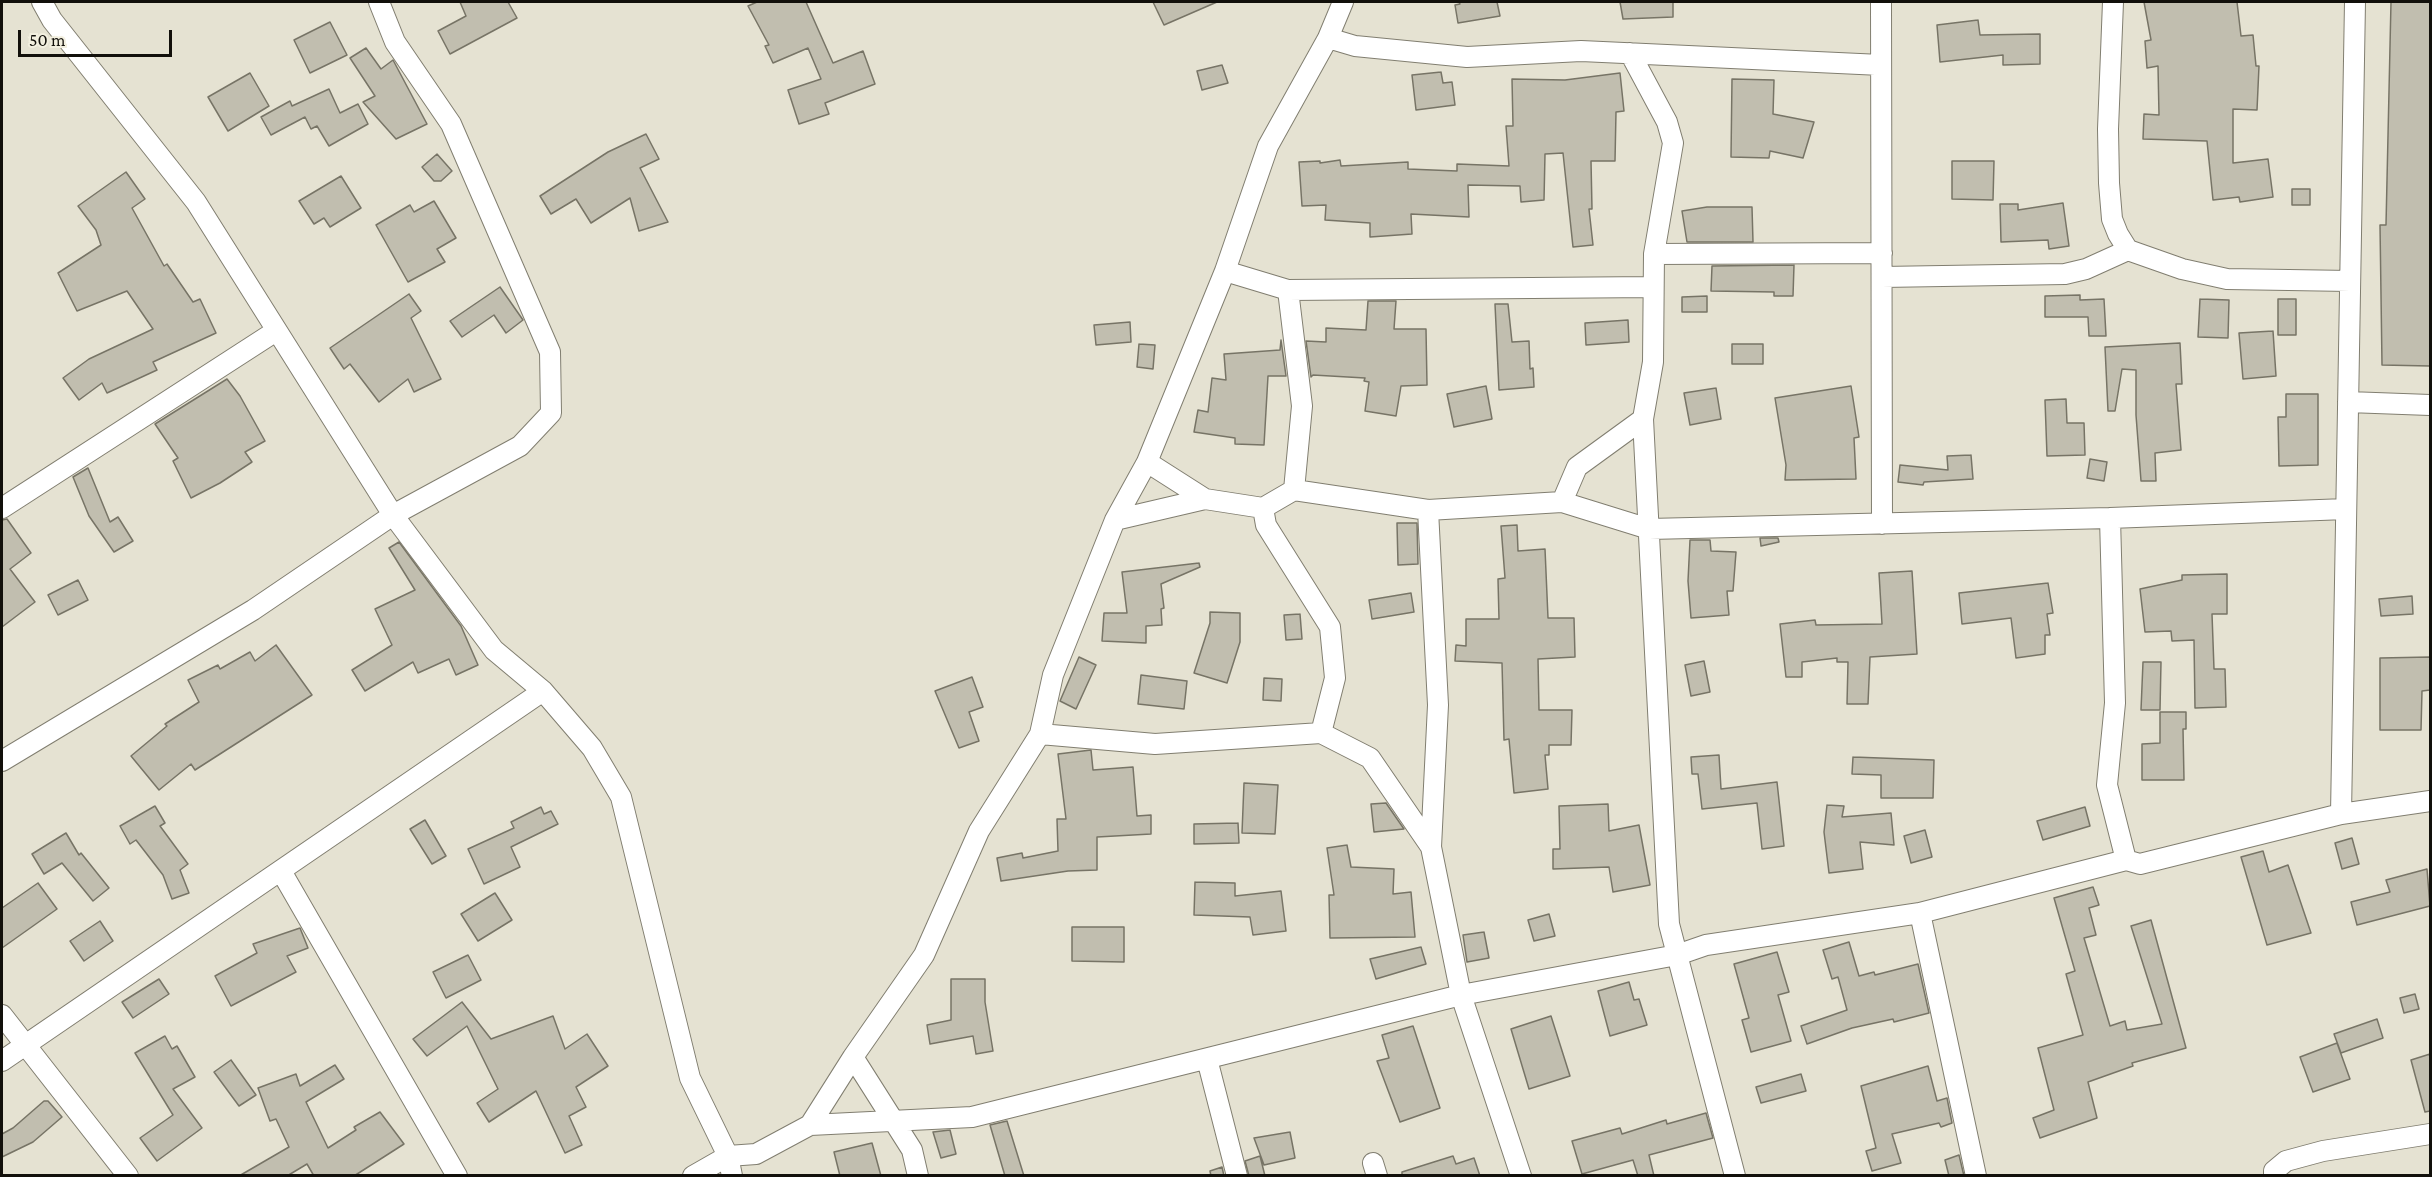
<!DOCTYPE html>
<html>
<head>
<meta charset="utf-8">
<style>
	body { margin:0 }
	#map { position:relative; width:2432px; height:1177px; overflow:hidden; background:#e5e2d2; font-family:"Crimson Pro",serif }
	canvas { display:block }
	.frame { position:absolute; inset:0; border:3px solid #12100b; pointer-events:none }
	.scale { position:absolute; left:18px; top:30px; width:154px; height:27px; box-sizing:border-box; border:3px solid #12100b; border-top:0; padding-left:8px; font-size:18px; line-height:21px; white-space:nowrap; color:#12100b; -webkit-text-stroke:4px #f2efdf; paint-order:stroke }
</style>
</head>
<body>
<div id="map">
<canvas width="2432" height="1177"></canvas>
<div class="frame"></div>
<div class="scale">50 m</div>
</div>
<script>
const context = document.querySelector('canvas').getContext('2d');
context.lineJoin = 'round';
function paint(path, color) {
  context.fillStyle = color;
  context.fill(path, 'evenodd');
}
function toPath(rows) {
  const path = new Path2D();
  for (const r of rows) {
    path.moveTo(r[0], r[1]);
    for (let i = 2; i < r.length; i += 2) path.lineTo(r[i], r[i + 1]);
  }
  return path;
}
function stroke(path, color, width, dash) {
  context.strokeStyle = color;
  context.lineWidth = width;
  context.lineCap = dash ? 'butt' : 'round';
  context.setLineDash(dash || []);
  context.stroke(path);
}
const building = toPath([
	[460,2,508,2,517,18,450,54,438,31,466,16,460,2],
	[757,2,806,2,833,63,863,51,875,84,825,103,829,114,799,124,788,90,821,79,808,48,773,63,765,46,769,45,748,6,757,2],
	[1153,2,1217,2,1164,25,1153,2],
	[1459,2,1497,2,1500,16,1458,23,1455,5,1460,4,1459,2],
	[1620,2,1673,2,1673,17,1623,19,1620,2],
	[2144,2,2237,2,2241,36,2253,35,2256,66,2259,66,2257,110,2233,109,2233,163,2268,159,2273,197,2240,202,2239,197,2213,200,2207,141,2143,139,2144,114,2159,115,2158,66,2147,68,2145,41,2151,40,2144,2],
	[2391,2,2430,2,2430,366,2382,365,2380,225,2386,225,2391,2],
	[1978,20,1980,35,2040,34,2040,64,2003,65,2003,55,1940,62,1937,25,1978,20],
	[330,22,347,55,310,73,294,40,330,22],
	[366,48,381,69,393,60,427,124,396,139,363,102,375,96,350,58,366,48],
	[1222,65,1228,83,1202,90,1197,71,1222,65],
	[1441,72,1443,83,1452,82,1455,105,1416,110,1412,75,1441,72],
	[250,73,269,106,228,131,208,97,250,73],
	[1620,73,1624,111,1616,112,1615,161,1591,161,1592,209,1589,209,1593,245,1573,247,1563,153,1545,154,1544,200,1521,202,1520,186,1468,185,1469,217,1411,214,1412,234,1370,237,1370,223,1325,220,1326,205,1302,206,1299,162,1320,161,1320,163,1340,160,1341,166,1408,162,1408,169,1457,171,1457,164,1509,166,1506,126,1513,126,1512,79,1565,80,1620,73],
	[1732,79,1774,80,1773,114,1814,122,1803,158,1770,151,1769,158,1731,157,1732,79],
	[329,89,340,113,358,104,368,124,329,146,317,126,311,129,305,117,271,135,261,117,290,101,292,106,329,89],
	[646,134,659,159,640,168,668,222,639,231,630,198,591,223,576,199,551,214,540,196,608,152,646,134],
	[437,154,452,171,441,181,434,181,422,167,437,154],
	[1952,161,1994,161,1993,200,1952,199,1952,161],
	[126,172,145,199,132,208,164,266,167,264,193,302,200,299,216,333,153,362,157,370,107,393,102,383,79,400,63,378,89,359,153,329,127,291,77,311,58,273,101,245,96,230,78,206,126,172],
	[341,176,361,208,330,227,324,218,314,224,299,201,341,176],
	[2292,189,2310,189,2310,205,2292,205,2292,189],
	[434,201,456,238,437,249,445,262,408,282,376,225,410,205,414,212,434,201],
	[2063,203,2069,246,2049,249,2048,240,2001,242,2000,204,2018,204,2018,210,2063,203],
	[1707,207,1752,207,1753,242,1687,242,1682,211,1707,207],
	[1794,265,1793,296,1774,296,1774,292,1711,291,1712,266,1794,265],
	[500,287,523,320,506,333,494,315,462,337,450,321,500,287],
	[409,294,421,311,411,318,441,379,414,392,408,379,379,402,350,364,344,369,330,348,409,294],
	[2080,295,2080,300,2104,299,2106,336,2089,336,2088,317,2045,317,2045,296,2080,295],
	[1707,296,1707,312,1682,312,1682,297,1707,296],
	[2200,299,2229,300,2228,338,2198,337,2200,299],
	[2278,299,2296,299,2296,335,2278,335,2278,299],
	[1368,301,1396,301,1394,329,1426,329,1427,385,1401,386,1396,416,1365,411,1369,382,1364,381,1365,378,1313,375,1311,377,1306,341,1326,342,1326,328,1366,330,1368,301],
	[1495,304,1508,304,1512,342,1529,341,1530,369,1533,368,1534,387,1499,390,1495,304],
	[1628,320,1629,342,1586,345,1585,323,1628,320],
	[1130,322,1131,342,1096,345,1094,325,1130,322],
	[2273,331,2276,376,2243,379,2239,333,2273,331],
	[1281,340,1286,376,1268,376,1264,445,1235,444,1235,438,1194,432,1198,410,1208,412,1212,378,1226,380,1224,354,1280,350,1281,340],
	[2180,343,2182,384,2176,384,2181,450,2155,453,2156,481,2141,481,2136,415,2136,370,2122,369,2115,411,2108,411,2105,347,2180,343],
	[1139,344,1155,345,1153,369,1137,367,1139,344],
	[1732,344,1763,344,1763,364,1732,364,1732,344],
	[227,379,240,396,265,441,245,452,252,462,220,483,191,498,173,461,178,458,155,424,227,379],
	[1486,386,1492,419,1454,427,1447,394,1486,386],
	[1851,386,1859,437,1854,438,1856,479,1785,480,1786,465,1775,398,1851,386],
	[1716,388,1721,419,1690,425,1684,393,1716,388],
	[2286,394,2318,394,2318,465,2279,466,2278,417,2286,417,2286,394],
	[2066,399,2067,423,2084,423,2085,455,2047,456,2045,400,2066,399],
	[1971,455,1973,479,1924,482,1923,485,1898,482,1900,465,1948,470,1947,456,1971,455],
	[2090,459,2107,462,2104,481,2087,478,2090,459],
	[88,468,110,522,118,517,133,541,114,552,89,516,73,477,88,468],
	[7,519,31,553,10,569,35,602,2,627,2,520,7,519],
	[1397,523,1417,523,1418,564,1398,565,1397,523],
	[1517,525,1518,551,1545,549,1548,618,1574,618,1575,657,1538,659,1539,710,1572,710,1571,745,1549,745,1549,755,1545,755,1548,789,1514,793,1509,739,1504,740,1502,663,1455,661,1456,645,1466,646,1466,619,1499,619,1498,579,1505,578,1501,526,1517,525],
	[1760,538,1778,538,1779,542,1761,546,1760,538],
	[1690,540,1710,540,1711,551,1736,552,1733,591,1727,591,1729,615,1691,618,1688,581,1690,540],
	[399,542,461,626,478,665,456,675,449,659,418,673,413,662,365,691,352,670,392,645,375,609,415,590,389,548,399,542],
	[1199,563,1200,567,1161,584,1164,608,1161,609,1162,625,1146,626,1146,643,1102,641,1104,613,1127,613,1122,572,1199,563],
	[1912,571,1917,654,1870,657,1868,704,1847,704,1848,662,1837,662,1837,658,1802,662,1802,677,1786,677,1780,624,1815,620,1816,625,1882,624,1879,573,1912,571],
	[2227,574,2227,614,2212,614,2214,669,2225,669,2226,707,2195,708,2194,640,2172,641,2171,631,2145,632,2140,589,2182,580,2182,575,2227,574],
	[78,580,88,600,58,615,48,595,78,580],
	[2048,583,2053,613,2047,614,2050,635,2045,635,2045,654,2016,658,2011,618,1962,624,1959,593,2048,583],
	[1411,593,1414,612,1372,619,1369,600,1411,593],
	[2412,596,2413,614,2381,616,2379,599,2412,596],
	[1210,612,1240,613,1240,642,1227,683,1194,673,1210,623,1210,612],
	[1300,614,1302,639,1286,640,1284,615,1300,614],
	[276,645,312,695,195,770,191,764,159,790,131,756,167,726,165,724,199,702,188,680,218,665,220,669,250,652,255,661,276,645],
	[1079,657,1096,665,1076,709,1060,701,1079,657],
	[2430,657,2430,690,2422,691,2421,730,2380,730,2380,658,2430,657],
	[1704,661,1710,692,1691,696,1685,665,1704,661],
	[2143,662,2161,662,2160,710,2141,710,2143,662],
	[1141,675,1187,681,1184,709,1138,704,1141,675],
	[972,677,983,707,969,712,979,741,959,748,935,691,972,677],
	[1264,678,1282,679,1281,701,1263,700,1264,678],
	[2160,712,2186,712,2186,729,2183,729,2184,780,2142,780,2142,744,2160,743,2160,712],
	[1091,750,1093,770,1133,767,1137,816,1151,815,1151,834,1097,837,1097,870,1068,871,1001,881,997,858,1022,853,1023,858,1058,851,1057,819,1066,819,1058,754,1091,750],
	[1719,755,1721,789,1777,782,1784,846,1762,849,1757,803,1702,809,1698,774,1692,774,1691,757,1719,755],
	[1853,757,1934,760,1933,798,1881,798,1881,775,1852,774,1853,757],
	[1244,783,1278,785,1275,834,1242,833,1244,783],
	[1386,803,1404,829,1374,832,1371,804,1386,803],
	[1608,804,1609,831,1639,825,1650,885,1613,892,1609,867,1553,869,1553,849,1560,849,1559,806,1608,804],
	[1827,805,1844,806,1842,817,1891,813,1894,845,1860,842,1863,869,1829,873,1824,832,1827,805],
	[155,806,165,823,160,826,188,864,180,870,189,893,172,899,163,875,136,840,130,844,120,826,155,806],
	[541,807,544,814,551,811,558,824,511,847,520,867,484,884,468,849,514,828,511,822,541,807],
	[2085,807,2090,826,2043,840,2037,821,2085,807],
	[425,820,446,856,432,864,410,829,425,820],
	[1238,823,1239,843,1194,844,1194,824,1238,823],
	[1925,830,1932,857,1911,863,1904,836,1925,830],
	[66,833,79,855,81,853,109,888,93,901,62,863,44,874,32,854,66,833],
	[2352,838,2359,864,2342,869,2335,843,2352,838],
	[1347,845,1351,867,1394,869,1393,894,1411,892,1415,937,1330,938,1329,895,1334,895,1327,848,1347,845],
	[2263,851,2269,872,2288,865,2311,933,2267,945,2241,857,2263,851],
	[2427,869,2430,906,2357,925,2351,902,2390,892,2386,880,2427,869],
	[1195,882,1235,883,1235,896,1281,891,1286,931,1253,935,1250,917,1194,915,1195,882],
	[38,883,57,909,2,948,2,908,38,883],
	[2093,887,2099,905,2089,908,2096,935,2084,938,2110,1026,2125,1021,2127,1030,2162,1024,2131,926,2151,920,2186,1048,2132,1063,2133,1066,2088,1082,2097,1118,2040,1138,2033,1118,2054,1110,2038,1048,2083,1035,2066,974,2075,971,2054,898,2093,887],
	[495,893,512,920,478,941,461,914,495,893],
	[1549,914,1555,936,1534,941,1528,920,1549,914],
	[100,921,113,941,84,961,70,941,100,921],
	[1072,927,1124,927,1124,962,1072,961,1072,927],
	[300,928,308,948,287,956,296,972,231,1006,215,976,257,953,253,944,300,928],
	[1484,932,1489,958,1467,962,1463,935,1484,932],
	[1849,942,1859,976,1874,972,1875,975,1918,964,1929,1013,1894,1022,1893,1019,1852,1028,1807,1044,1801,1026,1847,1010,1838,977,1832,979,1823,950,1849,942],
	[1421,947,1426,964,1376,979,1370,959,1421,947],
	[1777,952,1789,992,1778,995,1791,1041,1751,1052,1742,1020,1749,1018,1734,964,1777,952],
	[468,955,481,980,446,998,433,972,468,955],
	[159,979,169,994,133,1018,122,1002,159,979],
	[951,979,985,979,985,1002,993,1051,976,1054,973,1036,930,1044,927,1025,951,1020,951,979],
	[1629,982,1634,1000,1639,999,1647,1025,1610,1036,1598,991,1629,982],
	[2415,994,2419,1009,2404,1013,2400,998,2415,994],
	[462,1002,491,1039,553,1016,565,1049,587,1034,608,1066,576,1087,586,1107,569,1116,582,1145,565,1153,536,1091,489,1122,477,1103,498,1089,467,1026,427,1056,413,1039,462,1002],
	[1551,1016,1570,1076,1529,1089,1511,1029,1551,1016],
	[2377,1019,2383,1038,2341,1053,2334,1034,2377,1019],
	[1413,1026,1440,1108,1400,1122,1377,1061,1389,1058,1382,1035,1413,1026],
	[165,1036,172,1049,177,1046,195,1077,173,1089,202,1128,157,1161,140,1138,173,1115,135,1053,165,1036],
	[2337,1043,2350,1079,2313,1092,2300,1057,2337,1043],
	[2430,1054,2430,1111,2425,1112,2411,1060,2430,1054],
	[231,1060,256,1095,239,1106,214,1072,231,1060],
	[335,1065,344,1079,306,1102,328,1148,356,1130,354,1127,380,1112,404,1144,354,1176,314,1176,307,1164,287,1176,239,1176,289,1147,276,1119,270,1121,258,1088,296,1074,300,1086,335,1065],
	[1928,1066,1937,1101,1947,1098,1952,1123,1941,1127,1939,1123,1892,1134,1901,1163,1872,1171,1866,1151,1876,1148,1861,1086,1928,1066],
	[1801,1074,1806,1091,1761,1103,1756,1087,1801,1074],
	[44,1101,48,1101,62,1117,33,1142,2,1157,2,1134,13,1128,44,1101],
	[1706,1113,1713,1138,1649,1155,1654,1176,1638,1176,1633,1160,1582,1174,1572,1141,1620,1128,1622,1134,1666,1120,1667,1124,1706,1113],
	[1007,1121,1024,1176,1005,1176,990,1125,1007,1121],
	[950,1130,956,1154,941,1158,933,1132,950,1130],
	[1290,1132,1295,1158,1264,1165,1254,1138,1290,1132],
	[872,1143,881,1176,840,1176,834,1152,872,1143],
	[1959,1155,1964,1176,1949,1176,1945,1160,1959,1155],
	[1260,1156,1265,1176,1249,1176,1245,1161,1260,1156],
	[1453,1156,1456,1164,1474,1158,1480,1176,1402,1176,1402,1172,1453,1156],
	[1222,1167,1224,1176,1211,1176,1210,1171,1222,1167]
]);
paint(building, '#c1beaf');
stroke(building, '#777466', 1.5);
const minor = toPath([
	[42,2,52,20,196,202,393,515,494,650,543,691,592,748,621,797,690,1078,728,1156,732,1176],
	[1881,2,1882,524],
	[2113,2,2108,129,2109,183,2112,219,2118,234,2128,250,2182,269,2227,279,2350,281],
	[1328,38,1355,46,1467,57,1581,51,1881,65],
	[1630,53,1667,122,1673,143,1654,254,1653,362,1643,419,1669,924,1735,1176],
	[1654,254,1882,253],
	[1225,271,1288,290,1653,287],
	[1882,277,2065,274,2086,269,2128,250],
	[1288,290,1302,406,1294,490],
	[2348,402,2430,405],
	[1147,462,1205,499,1263,508,1294,490,1428,510,1562,502,1649,529,2110,518,2346,509],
	[1562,502,1577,467,1643,419],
	[2,508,276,331],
	[1428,510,1438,705,1431,847,1461,995,1521,1176],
	[2110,518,2115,703,2107,785,2126,860],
	[1115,520,1205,499],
	[1321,733,1370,758,1431,847],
	[1040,734,1155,744,1321,733,1335,678,1330,627,1266,525,1263,508],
	[2,761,253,610,393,515,520,446,551,413,550,352,451,124,395,42,379,2],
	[2341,814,2355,2],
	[281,871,457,1176],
	[1920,913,1976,1176],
	[2,1015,128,1176],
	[853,1057,912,1150,918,1176],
	[1207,1059,1237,1176],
	[2,1061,543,691],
	[810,1125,853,1057,924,955,979,831,1040,734,1053,675,1115,520,1147,462,1225,271,1268,146,1328,38,1343,2],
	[1373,1163,1377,1176],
	[693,1176,728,1156,756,1154,810,1125,972,1117,1461,995,1677,955,1706,945,1920,913,2126,860,2140,864,2341,814,2430,801],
	[2274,1176,2274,1171,2286,1161,2323,1151,2430,1134]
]);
stroke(minor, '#817e70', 22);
stroke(minor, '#fff', 20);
</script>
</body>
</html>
